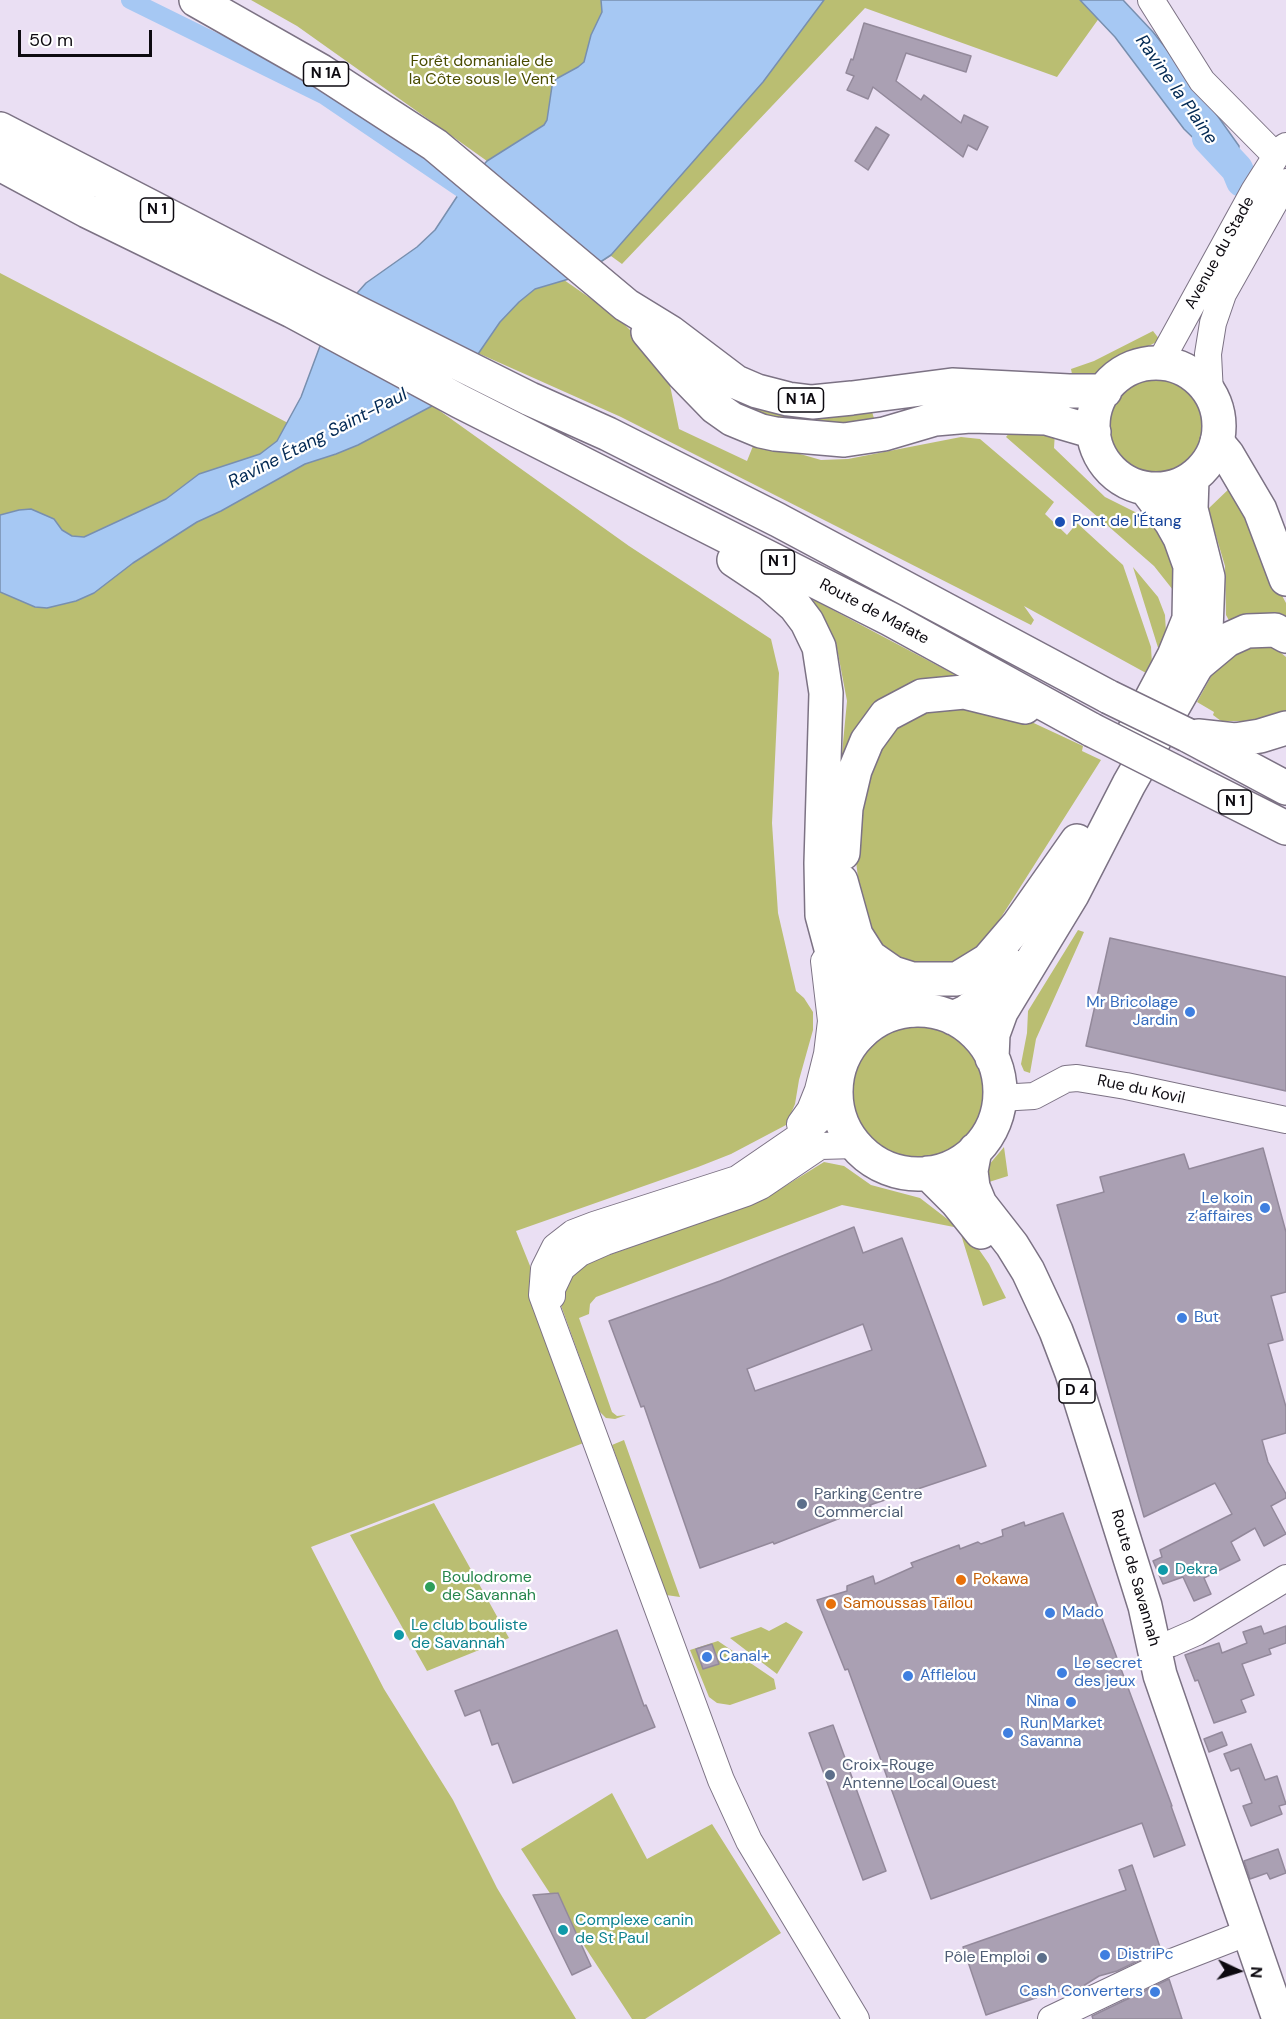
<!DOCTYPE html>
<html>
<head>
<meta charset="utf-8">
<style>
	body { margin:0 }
	#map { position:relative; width:1286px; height:2019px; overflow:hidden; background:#eadff3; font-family:"DM Sans",sans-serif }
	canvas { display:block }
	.north { position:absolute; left:1208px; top:1941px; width:60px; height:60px; -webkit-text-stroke:4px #fff; paint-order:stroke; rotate:94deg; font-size:16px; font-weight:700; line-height:24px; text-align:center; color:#0d0a10 }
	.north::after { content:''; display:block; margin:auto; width:21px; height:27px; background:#0d0a10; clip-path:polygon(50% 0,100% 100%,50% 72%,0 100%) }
	.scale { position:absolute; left:18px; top:30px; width:134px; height:27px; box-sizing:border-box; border:3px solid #0d0a10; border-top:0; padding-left:8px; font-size:18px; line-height:21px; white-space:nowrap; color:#0d0a10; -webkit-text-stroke:4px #fff; paint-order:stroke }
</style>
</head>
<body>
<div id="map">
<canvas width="1286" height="2019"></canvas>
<div class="north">N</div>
<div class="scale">50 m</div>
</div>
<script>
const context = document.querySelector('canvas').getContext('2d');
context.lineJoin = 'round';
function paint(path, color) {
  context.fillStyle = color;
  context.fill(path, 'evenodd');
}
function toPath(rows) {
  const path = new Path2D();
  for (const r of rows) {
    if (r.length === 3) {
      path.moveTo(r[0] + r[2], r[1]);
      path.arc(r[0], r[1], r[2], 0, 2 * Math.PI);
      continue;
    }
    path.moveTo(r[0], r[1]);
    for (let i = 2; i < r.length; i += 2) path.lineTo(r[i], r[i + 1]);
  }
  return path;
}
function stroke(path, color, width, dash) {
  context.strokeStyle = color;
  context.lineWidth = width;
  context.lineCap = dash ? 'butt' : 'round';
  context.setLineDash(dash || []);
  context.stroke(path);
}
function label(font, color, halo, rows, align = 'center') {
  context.font = font + ' "DM Sans",sans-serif';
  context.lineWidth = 4.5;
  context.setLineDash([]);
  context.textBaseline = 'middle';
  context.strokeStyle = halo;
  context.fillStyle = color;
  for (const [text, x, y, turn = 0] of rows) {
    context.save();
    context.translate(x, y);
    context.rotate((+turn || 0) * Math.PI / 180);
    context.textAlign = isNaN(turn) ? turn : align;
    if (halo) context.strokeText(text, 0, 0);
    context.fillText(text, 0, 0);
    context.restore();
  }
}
paint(toPath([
	[251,0,1112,0,1057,77,865,8,622,264,611,256,579,276,564,280,616,316,666,366,679,429,747,461,755,441,821,460,848,459,961,437,980,439,1054,502,1045,514,1067,535,1077,523,1123,565,1151,647,1152,664,1146,673,1024,606,1034,620,1031,625,621,417,480,354,450,391,433,406,629,546,771,639,779,673,772,823,778,913,796,991,804,998,813,1012,813,1030,799,1080,795,1104,786,1125,731,1154,698,1167,516,1231,553,1323,594,1439,311,1547,384,1689,453,1800,497,1888,576,2019,0,2019,0,273,288,423,301,397,320,346,342,310,366,283,417,247,435,230,462,189,487,161,297,26],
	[1153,331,1160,340,1119,362,1103,374,1090,381,1074,384,1071,369,1094,361],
	[704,366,870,405,876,425,843,431,744,419],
	[1158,426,53],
	[1011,431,1055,432,1054,448,1105,497,1149,519,1163,542,1170,538,1181,587,1173,590,1154,566,1006,437],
	[1233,485,1272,577,1286,603,1286,626,1232,626,1226,615,1225,566,1208,509],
	[1133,567,1158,597,1165,615,1166,633,1160,654],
	[814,600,963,679,927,687,839,785,847,701,836,643,821,617,812,608],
	[1255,643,1275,648,1286,657,1286,711,1282,716,1262,721,1221,721,1213,715,1214,712,1197,702,1219,662],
	[993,704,1083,746,1082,751,1101,760,979,952,949,963,898,966,863,920,856,861,859,801,869,762,893,730,923,710],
	[1078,930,1084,932,1036,1039,1030,1073,1024,1071,1021,1064,1027,1033,1028,1011],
	[919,1092,73],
	[1004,1147,1008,1176,989,1182,988,1166],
	[824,1162,844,1166,871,1185,920,1198,959,1228,964,1228,989,1264,1006,1298,983,1306,959,1228,842,1205,596,1297,590,1304,589,1314,579,1318,612,1412,617,1416,626,1415,615,1419,606,1418,599,1411,559,1300,567,1270,761,1201],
	[624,1440,680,1597,666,1595,612,1445],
	[434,1503,509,1638,427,1671,350,1535],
	[786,1622,803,1632,777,1674,730,1638,761,1627,769,1631],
	[718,1641,774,1679,776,1689,730,1705,717,1703,709,1697,690,1650],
	[612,1793,647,1859,712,1824,781,1933,645,2019,632,2019,521,1849]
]), '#babe72');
const water = toPath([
	[601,0,824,0,763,82,611,255,579,276,535,289,519,302,500,322,465,373,450,391,432,406,358,445,336,454,305,464,221,511,197,522,133,563,94,593,76,601,47,608,35,607,0,592,0,515,19,510,31,509,54,519,62,530,72,536,84,537,166,499,199,474,260,454,277,441,301,397,320,346,342,310,366,283,417,247,435,230,462,189,487,161,544,125,547,120,552,86,556,79,578,67,584,62,591,35,602,12,601,0],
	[1080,0,1123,0,1153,32,1202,94,1239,146,1237,169,1219,163,1184,129,1115,37,1080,0]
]);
paint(water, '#a6c8f3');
stroke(water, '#788faf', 1.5);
stroke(toPath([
	[130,0,325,96,462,189]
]), '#a6c8f3', 18);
stroke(toPath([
	[1208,138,1237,169,1242,181]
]), '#a6c8f3', 32);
const building = toPath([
	[864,23,971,56,966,72,906,53,896,81,921,100,924,95,961,123,964,115,988,127,977,150,968,145,963,157,873,87,868,99,847,90,854,76,846,73,851,59,853,60,864,23],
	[876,127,889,135,868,170,855,161,876,127],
	[1110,938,1286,977,1286,1091,1086,1046,1110,938],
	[1263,1148,1286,1232,1286,1292,1271,1296,1283,1340,1268,1344,1286,1407,1286,1433,1262,1440,1268,1462,1286,1494,1286,1498,1271,1506,1286,1534,1264,1546,1255,1528,1231,1542,1240,1560,1204,1578,1211,1594,1194,1601,1183,1577,1163,1584,1153,1561,1162,1557,1160,1550,1232,1514,1215,1483,1144,1517,1057,1205,1104,1192,1100,1177,1184,1154,1189,1169,1263,1148],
	[854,1227,863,1253,902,1238,986,1466,870,1505,871,1506,774,1544,773,1542,700,1568,644,1406,641,1407,609,1321,720,1281,854,1227],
	[863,1324,872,1350,755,1391,747,1369,863,1324],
	[1063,1513,1172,1806,1171,1806,1185,1845,1154,1857,1142,1823,931,1899,848,1669,845,1670,817,1600,847,1591,847,1586,873,1576,875,1584,913,1567,911,1563,959,1545,960,1549,978,1542,981,1544,1003,1536,1002,1530,1024,1522,1025,1526,1063,1513],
	[1261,1626,1264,1634,1286,1626,1286,1643,1269,1649,1271,1654,1242,1664,1254,1695,1241,1700,1246,1712,1214,1723,1198,1680,1195,1681,1185,1655,1219,1643,1222,1653,1247,1643,1243,1632,1261,1626],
	[617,1630,644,1706,646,1705,655,1727,513,1783,498,1743,492,1745,480,1710,465,1716,455,1691,617,1630],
	[712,1644,719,1664,703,1669,696,1649,712,1644],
	[833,1725,886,1871,863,1880,809,1733,833,1725],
	[1222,1732,1227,1745,1209,1752,1204,1739,1222,1732],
	[1251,1744,1265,1780,1277,1776,1286,1804,1279,1806,1282,1814,1251,1826,1243,1806,1252,1803,1239,1768,1231,1771,1224,1754,1251,1744],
	[1278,1849,1286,1873,1270,1879,1267,1873,1250,1879,1244,1861,1278,1849],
	[1132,1865,1161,1950,1117,1971,1099,1976,1080,1988,1050,1993,986,2015,963,1947,1126,1890,1119,1870,1132,1865],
	[558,1893,591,1966,572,1975,533,1895,558,1893],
	[1169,1979,1182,2019,1093,2019,1092,2016,1169,1979]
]);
paint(building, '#aaa0b3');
stroke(building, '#93899b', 1.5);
const minor = toPath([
	[1151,0,1202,81,1276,156],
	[1159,364,1254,191,1280,150,1286,146],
	[1210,394,1208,354,1213,323,1223,294,1286,182],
	[836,1096,824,1115,807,1131,737,1179,594,1225,573,1233,555,1247,544,1269,542,1295,721,1780,749,1841,856,2019],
	[999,1098,1034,1096,1066,1079,1077,1078,1126,1086,1286,1120],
	[800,1124,810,1110,818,1090,827,1054,831,1021,824,961],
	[552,1296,552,1289,562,1268,580,1253,605,1242,746,1193,761,1186,820,1146,856,1145],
	[1155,1647,1172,1643,1197,1632,1286,1578],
	[1051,2019,1164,1965,1249,1932]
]);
const major = toPath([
	[196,0,321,71,435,145,626,305,670,332,736,382,757,391,788,399,812,402,852,398,952,385,1069,391,1105,391],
	[648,332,683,374,715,407,732,419,761,431,775,434,844,440,884,434,935,419,970,416,1046,418,1094,432],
	[1156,426,63],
	[1130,739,1174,656,1189,619,1190,566,1180,538,1171,522,1146,489],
	[918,1092,82],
	[953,1018,966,1012,985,998,998,982,1008,964],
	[992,1058,993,1034,1001,1012,1072,895,1129,784,1197,665,1206,631,1208,577,1191,509,1192,479],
	[975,1150,971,1171,973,1187,980,1204,1012,1245,1028,1271,1056,1331,1072,1373,1145,1606,1160,1675,1279,2019],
	[928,1173,956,1201,981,1232]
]);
const highway = toPath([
	[0,129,314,291,530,399,608,434,778,520,1109,697],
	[0,164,87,211,292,311,459,401,890,619,1092,730],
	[1217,442,1227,454,1260,510,1286,579],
	[734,560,770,584,795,606,807,622,819,647,826,693,821,863,822,915,840,982,861,1033],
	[1197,665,1227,640,1247,631,1275,630,1286,636],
	[1187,735,1286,788],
	[1198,736,1235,740,1260,736,1286,728],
	[1183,776,1286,828],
	[843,853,846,808,855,770,867,741,886,715,922,696,964,692,1025,707],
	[841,881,856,935,870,957,893,973,912,979,957,979,988,960,1018,925,1077,841],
	[848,948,856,971,864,987,882,1000,912,1010]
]);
stroke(minor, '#7c7284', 28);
stroke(major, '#7c7284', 36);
stroke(highway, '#7c7284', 36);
stroke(minor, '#fff', 26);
stroke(major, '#fff', 33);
stroke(highway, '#fff', 33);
const highwayBridge = toPath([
	[1109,697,1187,735],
	[1092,730,1183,776]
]);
stroke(highwayBridge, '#7c7284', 36, []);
stroke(highwayBridge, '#fff', 33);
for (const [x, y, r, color] of [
	[1060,522,6,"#1a4fb4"],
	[1190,1012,6,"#3f7fe0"],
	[1265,1208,6,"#3f7fe0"],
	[1182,1318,6,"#3f7fe0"],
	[802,1504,6,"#5c6f8a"],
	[1163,1570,6,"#0f9aa8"],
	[961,1580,6,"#e8710a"],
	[430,1587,6,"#2e9e5b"],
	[831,1604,6,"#e8710a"],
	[1050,1613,6,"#3f7fe0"],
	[399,1635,6,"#0f9aa8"],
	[707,1657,6,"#3f7fe0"],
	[1062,1673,6,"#3f7fe0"],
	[908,1676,6,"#3f7fe0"],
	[1071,1702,6,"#3f7fe0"],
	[1008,1733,6,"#3f7fe0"],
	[830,1775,6,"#5c6f8a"],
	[563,1930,6,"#0f9aa8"],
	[1105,1955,6,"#3f7fe0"],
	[1042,1958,6,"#5c6f8a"],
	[1155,1992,6,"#3f7fe0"]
]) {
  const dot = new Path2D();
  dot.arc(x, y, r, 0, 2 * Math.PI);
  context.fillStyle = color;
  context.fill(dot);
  stroke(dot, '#fff', 2);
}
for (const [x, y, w] of [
	[326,74,45],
	[157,210,33],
	[801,400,45],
	[778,562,33],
	[1235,802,33],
	[1077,1391,36]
]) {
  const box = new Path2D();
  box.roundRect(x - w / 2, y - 12, w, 24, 4.5);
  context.fillStyle = '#fff';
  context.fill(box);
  stroke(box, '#0d0a10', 1.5);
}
label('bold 15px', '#0d0a10', null, [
	["N 1A",326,74],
	["N 1",157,210],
	["N 1A",801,400],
	["N 1",778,562],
	["N 1",1235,802],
	["D 4",1077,1391]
]);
label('16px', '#4a4c00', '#fff', [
	["Forêt domaniale de",482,62],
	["la Côte sous le Vent",482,80]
]);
label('16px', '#0d0a10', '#fff', [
	["Avenue du Stade",1220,253,-61],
	["Route de Mafate",874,612,28],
	["Rue du Kovil",1141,1090,12],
	["Route de Savannah",1135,1578,74]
]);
label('16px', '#164399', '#fff', [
	["Pont de l'Étang",1072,522]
], 'left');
label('16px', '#366cbe', '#fff', [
	["Mr Bricolage",1178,1003,"right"],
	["Jardin",1178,1021,"right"],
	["Le koin",1253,1199,"right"],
	["z’affaires",1253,1217,"right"],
	["But",1194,1318],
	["Mado",1062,1613],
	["Canal+",719,1657],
	["Le secret",1074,1664],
	["des jeux",1074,1682],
	["Afflelou",920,1676],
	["Nina",1059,1702,"right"],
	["Run Market",1020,1724],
	["Savanna",1020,1742],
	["DistriPc",1117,1955],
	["Cash Converters",1143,1992,"right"]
], 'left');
label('16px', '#4e5e75', '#fff', [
	["Parking Centre",814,1495],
	["Commercial",814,1513],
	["Croix-Rouge",842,1766],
	["Antenne Local Ouest",842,1784],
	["Pôle Emploi",1030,1958,"right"]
], 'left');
label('16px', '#0d838f', '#fff', [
	["Dekra",1175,1570],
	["Le club bouliste",411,1626],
	["de Savannah",411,1644],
	["Complexe canin",575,1921],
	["de St Paul",575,1939]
], 'left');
label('16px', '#27864d', '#fff', [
	["Boulodrome",442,1578],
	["de Savannah",442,1596]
], 'left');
label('16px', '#c56008', '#fff', [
	["Pokawa",973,1580],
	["Samoussas Taïlou",843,1604]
], 'left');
label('italic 18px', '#012853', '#fff', [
	["Ravine la Plaine",1176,90,55],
	["Ravine Étang Saint-Paul",318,439,-27]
]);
</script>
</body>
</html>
